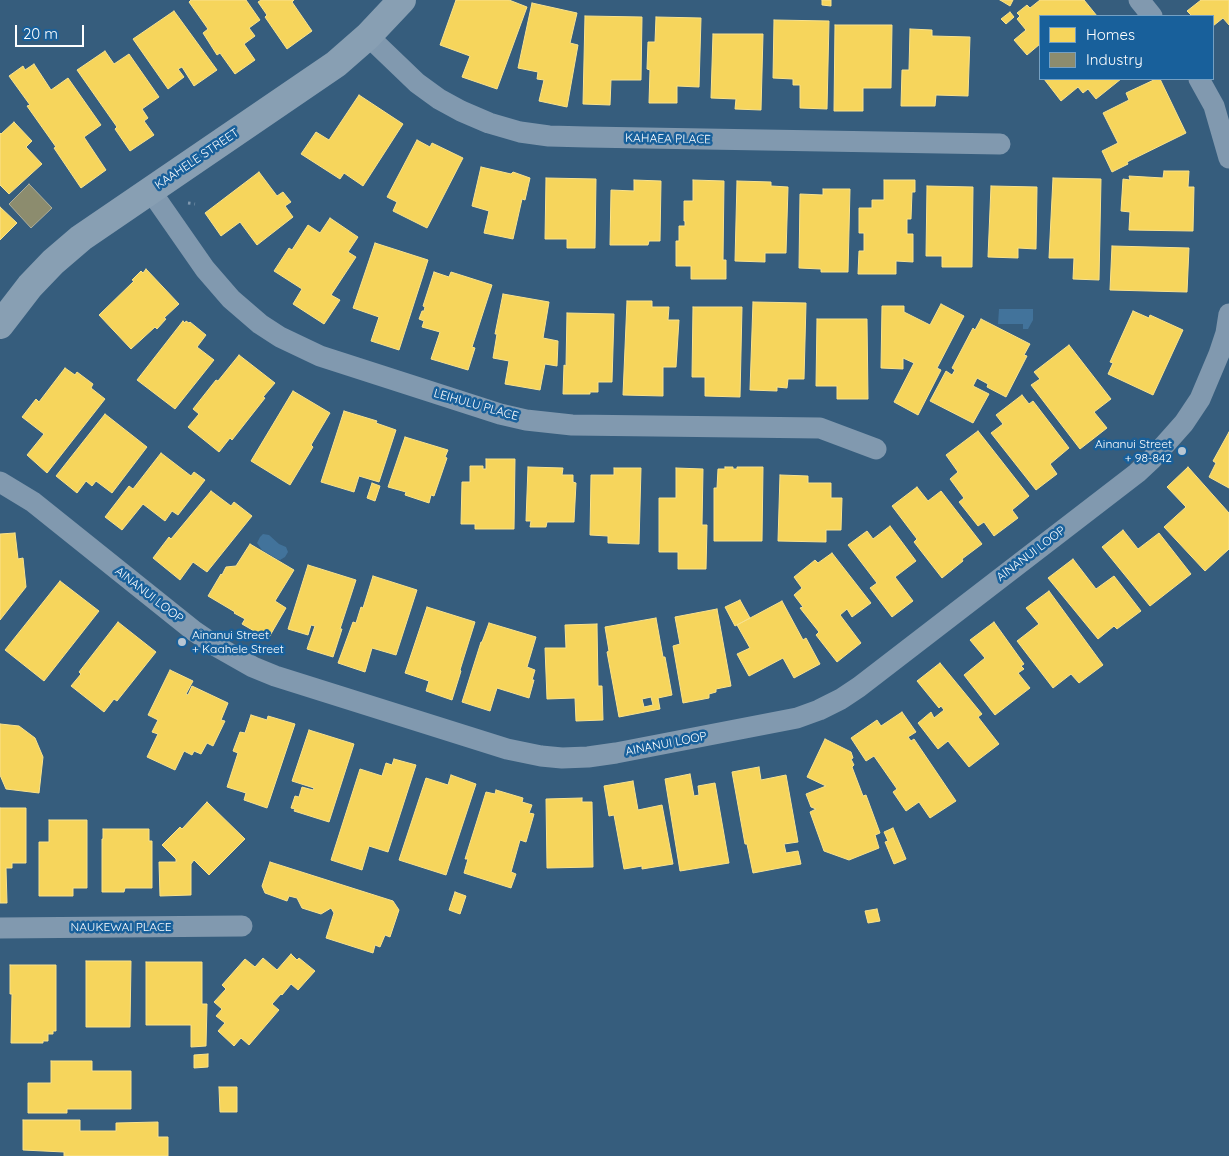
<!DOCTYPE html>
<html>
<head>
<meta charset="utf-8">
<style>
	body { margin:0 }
	#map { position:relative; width:1229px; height:1156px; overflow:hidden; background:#365d7d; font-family:Quicksand,sans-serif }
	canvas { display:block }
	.legend { position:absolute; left:1039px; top:15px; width:175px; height:65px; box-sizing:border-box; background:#18609b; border:1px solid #74a0c3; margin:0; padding:6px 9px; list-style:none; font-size:15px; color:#fff }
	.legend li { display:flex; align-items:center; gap:10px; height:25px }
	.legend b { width:25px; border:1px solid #74a0c3 }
	.scale { position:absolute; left:15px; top:25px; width:69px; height:22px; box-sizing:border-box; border:2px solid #fff; border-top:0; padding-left:6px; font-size:15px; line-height:18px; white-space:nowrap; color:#fff; -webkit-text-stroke:4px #18609b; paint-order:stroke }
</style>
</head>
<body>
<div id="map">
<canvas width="1229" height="1156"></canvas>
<ul class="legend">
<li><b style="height:14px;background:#f6d55c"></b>Homes</li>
<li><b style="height:14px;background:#8c8c6e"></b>Industry</li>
</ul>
<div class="scale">20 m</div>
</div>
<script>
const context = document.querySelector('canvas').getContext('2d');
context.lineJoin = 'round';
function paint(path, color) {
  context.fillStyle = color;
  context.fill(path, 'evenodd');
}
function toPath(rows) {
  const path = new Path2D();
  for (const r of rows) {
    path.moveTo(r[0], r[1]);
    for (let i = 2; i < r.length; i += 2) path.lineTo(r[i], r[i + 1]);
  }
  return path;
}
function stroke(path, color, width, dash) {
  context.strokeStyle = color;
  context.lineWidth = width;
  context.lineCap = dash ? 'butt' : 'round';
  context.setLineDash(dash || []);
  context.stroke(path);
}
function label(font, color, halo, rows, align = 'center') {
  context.font = font + ' Quicksand,sans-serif';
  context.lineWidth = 5;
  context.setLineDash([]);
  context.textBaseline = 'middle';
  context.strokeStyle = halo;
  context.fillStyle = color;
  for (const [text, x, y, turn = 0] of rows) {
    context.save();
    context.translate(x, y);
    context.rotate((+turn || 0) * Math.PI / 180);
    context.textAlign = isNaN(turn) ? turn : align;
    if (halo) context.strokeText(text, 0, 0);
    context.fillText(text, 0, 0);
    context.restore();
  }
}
paint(toPath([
	[999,309,1033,309,1033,320,1028,329,1023,329,1023,324,998,324],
	[263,534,269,535,279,544,286,547,288,552,285,557,280,560,277,559,262,550,257,543,260,537]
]), '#42739b');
const homes = toPath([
	[191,0,246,0,260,20,249,28,255,36,244,44,255,60,235,74,220,53,217,55,203,33,208,29,189,2,191,0],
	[261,0,294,0,292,2,312,31,287,49,265,17,267,15,258,2,261,0],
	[456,0,509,0,527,7,497,89,462,77,470,56,440,45,456,0],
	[822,0,831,0,831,6,822,5,822,0],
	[1000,0,1013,0,1010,6,1000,0],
	[1040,0,1084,0,1097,16,1040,16,1040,44,1027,55,1014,40,1026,30,1017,19,1020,16,1017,13,1027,5,1030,8,1040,0],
	[1201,0,1229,0,1229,25,1223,18,1213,26,1213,16,1192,16,1187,11,1201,0],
	[532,3,577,13,570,43,578,45,567,107,539,101,544,80,537,79,538,72,518,68,532,3],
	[174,11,217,70,194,86,182,67,178,69,184,77,168,89,133,39,174,11],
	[1010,12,1014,17,1006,24,1001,19,1010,12],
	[585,16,642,17,641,80,611,80,610,105,583,104,585,16],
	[656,17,701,18,699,87,677,86,677,103,649,103,650,70,647,69,648,42,655,42,656,17],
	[774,20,829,21,827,109,800,108,800,85,793,85,793,79,773,78,774,20],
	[835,25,892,25,891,88,863,88,863,111,834,111,835,25],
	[910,29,932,30,932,36,970,37,968,96,936,95,935,106,901,106,902,70,909,70,910,29],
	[713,34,763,34,761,110,735,109,736,99,711,98,713,34],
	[105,51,114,64,129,54,159,97,142,109,148,118,144,121,154,135,130,151,115,129,117,127,77,70,105,51],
	[34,64,51,90,68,78,101,125,84,137,106,170,81,188,54,148,56,147,27,106,30,105,9,76,23,66,25,70,34,64],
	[1044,79,1121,79,1096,99,1088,89,1083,93,1078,87,1061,101,1044,79],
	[1156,79,1160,79,1186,133,1127,162,1128,164,1112,172,1102,151,1118,143,1103,113,1129,100,1126,93,1156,79],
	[359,95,403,124,363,186,344,173,340,179,301,154,316,132,329,140,359,95],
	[14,122,32,141,26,147,42,164,9,194,0,185,0,133,1,134,14,122],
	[417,140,430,147,432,143,463,158,427,228,393,211,397,202,387,197,417,140],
	[481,167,511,174,513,172,530,178,525,200,522,199,513,239,484,233,489,211,472,206,481,167],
	[1164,171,1189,171,1188,187,1194,187,1193,231,1129,230,1130,212,1121,211,1123,179,1130,180,1129,176,1163,178,1164,171],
	[259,172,277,196,283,192,291,202,285,206,293,217,257,245,240,222,221,236,205,213,259,172],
	[546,178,596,179,595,248,567,248,567,239,545,239,546,178],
	[1053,178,1101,179,1099,280,1073,279,1074,258,1049,258,1053,178],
	[634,180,661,181,660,241,649,241,648,245,610,245,611,190,634,191,634,180],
	[693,180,724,181,723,260,726,260,726,279,691,279,691,266,676,266,676,241,679,241,679,226,685,226,685,221,684,221,684,201,693,201,693,180],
	[884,180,915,180,915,192,912,192,911,219,907,219,907,234,913,234,913,262,896,261,896,274,858,274,859,251,864,251,864,233,859,233,859,208,872,208,872,200,884,200,884,180],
	[737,181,771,182,771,186,788,187,786,253,765,253,765,262,735,261,737,181],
	[927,186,973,187,972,267,942,267,942,256,926,256,927,186],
	[991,186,1037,187,1036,249,1018,248,1018,258,988,257,991,186],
	[823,189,850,189,848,272,821,272,821,269,799,268,800,194,823,195,823,189],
	[0,207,17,223,0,240,0,207],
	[330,218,358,237,348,252,356,257,331,295,340,300,324,324,293,304,302,289,274,271,289,248,292,250,308,225,320,233,330,218],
	[375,243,428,260,399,350,371,341,379,317,353,308,375,243],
	[1112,246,1189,248,1187,292,1110,290,1112,246],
	[146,269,179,304,164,318,166,319,157,329,155,327,131,349,99,315,134,281,132,280,141,271,143,273,146,269],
	[434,272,449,277,451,272,492,285,472,347,475,348,468,370,431,359,440,332,422,327,424,321,419,319,422,311,424,311,425,307,423,306,434,272],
	[503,294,549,302,543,338,558,341,557,366,545,364,540,390,505,384,509,361,493,358,497,334,495,334,503,294],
	[627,301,652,301,652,307,669,307,668,320,679,320,676,367,663,367,663,396,623,395,627,301],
	[753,302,806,303,804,379,788,379,787,388,777,387,777,391,750,390,753,302],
	[941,304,964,316,937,368,941,370,918,415,894,402,914,363,903,358,903,369,881,368,882,306,904,306,904,312,930,325,941,304],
	[693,307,742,307,740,397,705,396,705,377,692,377,693,307],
	[1133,311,1149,318,1150,315,1183,330,1153,395,1108,374,1113,363,1110,362,1133,311],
	[567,313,614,314,612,382,598,382,598,392,590,392,590,394,563,394,564,365,566,366,567,313],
	[817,319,867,319,868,399,837,399,837,386,816,386,817,319],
	[981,319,1030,344,1024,355,1027,356,1006,397,987,387,988,384,977,378,973,386,989,394,973,423,930,401,946,371,952,375,955,370,952,368,973,328,975,330,981,319],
	[183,321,185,323,186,321,189,323,190,322,206,335,197,347,214,360,175,409,137,380,183,321],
	[1069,345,1111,399,1094,412,1107,428,1080,449,1031,385,1040,379,1034,372,1069,345],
	[239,355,275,383,263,397,265,398,232,440,230,438,219,452,188,427,199,414,193,409,216,380,218,381,239,355],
	[65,368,75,375,77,372,93,384,91,388,105,399,47,473,27,455,44,434,22,417,36,399,39,402,65,368],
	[293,391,330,413,311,445,313,447,290,485,251,461,293,391],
	[1022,395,1029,404,1033,401,1069,448,1050,464,1057,474,1036,490,991,433,1003,424,996,415,1022,395],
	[344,411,377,421,376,423,396,430,379,482,359,476,354,492,321,482,344,411],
	[105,414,147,447,112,493,96,481,92,486,86,481,77,493,56,476,105,414],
	[978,431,1029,496,1012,510,1018,518,994,536,984,522,978,526,959,502,964,498,950,479,958,472,946,455,978,431],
	[1229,432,1229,488,1209,477,1216,463,1213,461,1229,432],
	[405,437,448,450,445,457,447,458,434,496,431,495,429,503,405,495,406,492,388,487,405,437],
	[161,453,191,476,194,472,205,480,178,515,172,511,165,521,143,504,122,530,105,517,129,486,133,489,161,453],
	[486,459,515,459,514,529,475,529,475,524,461,524,462,482,470,482,470,466,483,466,483,469,486,469,486,459],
	[528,467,563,468,562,475,573,475,573,482,576,483,574,522,547,522,546,527,530,527,531,521,526,521,528,467],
	[725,467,733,467,733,469,737,469,737,467,763,467,762,541,714,541,714,488,717,488,718,469,725,469,725,467],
	[1188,467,1229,513,1229,549,1205,571,1164,527,1186,507,1167,487,1188,467],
	[614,468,641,468,639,544,608,543,608,536,590,535,591,475,614,475,614,468],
	[676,468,703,469,702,525,707,525,706,569,678,569,678,552,659,552,659,498,676,498,676,468],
	[780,475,808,476,808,483,831,483,831,498,842,498,841,530,826,530,826,542,778,541,780,475],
	[372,483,380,486,375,501,367,498,372,483],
	[917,487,928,501,941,491,982,544,962,559,963,561,942,578,914,542,917,539,892,506,917,487],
	[211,491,231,506,234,502,252,516,207,572,193,562,180,580,153,558,169,537,171,539,211,491],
	[890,526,916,561,895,577,913,601,892,617,870,588,877,583,848,545,867,531,873,539,890,526],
	[1123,530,1138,549,1159,533,1191,574,1150,606,1102,547,1123,530],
	[15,533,18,559,23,558,26,587,0,620,0,534,15,533],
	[250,544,294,570,275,601,286,608,268,639,242,624,245,619,234,613,235,612,208,596,221,574,222,575,226,567,236,566,250,544],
	[832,553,871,603,852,617,847,609,840,615,861,643,837,662,816,635,819,632,800,608,803,607,794,595,802,588,794,577,815,560,818,563,832,553],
	[1073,559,1096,589,1114,576,1141,611,1117,629,1114,626,1098,639,1048,578,1073,559],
	[308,565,356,580,340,629,342,629,333,657,307,649,315,626,311,625,308,635,288,629,308,565],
	[373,576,417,590,396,655,372,648,365,672,338,663,353,622,356,623,361,607,363,608,373,576],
	[60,581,99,611,44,681,5,650,60,581],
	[1049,591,1103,665,1079,683,1071,674,1053,688,1017,641,1039,624,1026,608,1049,591],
	[740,600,750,618,735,626,725,607,740,600],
	[782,601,803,640,806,638,820,664,794,678,783,658,749,676,737,654,750,648,737,625,782,601],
	[427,607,475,622,460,670,461,671,452,700,426,691,429,681,405,673,427,607],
	[717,609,731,686,716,689,716,692,709,694,709,698,683,703,673,646,680,644,675,617,717,609],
	[656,618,663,657,665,657,672,695,658,698,660,709,619,717,607,652,609,651,605,627,656,618],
	[651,697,653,705,644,707,642,699,651,697],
	[118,622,156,652,117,701,114,699,104,712,71,686,81,674,79,672,118,622],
	[994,622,1024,664,1021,666,1024,669,1018,673,1030,688,995,715,964,675,985,658,970,640,994,622],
	[489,623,536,637,527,667,535,670,532,680,534,680,529,698,497,688,490,711,462,702,481,642,482,642,489,623],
	[597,624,598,686,602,686,603,720,576,721,575,698,547,699,545,648,566,648,565,625,597,624],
	[940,663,982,714,978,717,999,744,969,767,948,741,938,749,918,723,931,712,934,718,944,710,941,706,939,708,917,681,940,663],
	[170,670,193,681,186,694,188,695,192,686,228,703,221,720,225,721,213,746,207,743,201,754,194,751,192,755,184,751,175,770,147,757,158,734,152,732,158,720,148,715,170,670],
	[902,712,916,732,908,737,911,741,914,739,956,801,930,818,919,802,906,811,893,792,897,789,874,756,866,761,851,738,877,720,881,726,902,712],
	[251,715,267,720,268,716,295,724,267,808,244,800,246,793,227,787,238,753,233,751,240,732,245,733,251,715],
	[0,724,19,726,35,738,43,757,39,793,6,789,0,775,0,724],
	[309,730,354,744,329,822,294,811,295,809,291,808,295,796,299,797,302,787,313,790,314,788,292,781,309,730],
	[825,739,851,752,853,758,851,759,854,765,852,767,863,796,866,795,880,833,875,835,879,848,849,860,824,851,810,812,816,809,811,807,806,794,826,786,807,777,825,739],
	[394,759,416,765,388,852,369,846,362,870,331,860,360,769,382,776,386,763,392,765,394,759],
	[759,767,761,780,786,775,798,842,784,844,786,853,798,851,801,864,753,873,747,844,745,844,732,772,759,767],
	[690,774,694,796,699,795,698,786,715,783,729,863,680,871,665,779,690,774],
	[451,775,476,784,446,875,399,860,426,778,448,785,451,775],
	[633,781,638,810,662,805,673,864,642,869,642,866,624,869,614,815,609,816,604,786,633,781],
	[496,790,523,798,522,802,532,805,529,813,534,814,526,842,520,840,511,872,516,874,511,888,464,873,468,859,465,859,486,792,495,794,496,790],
	[582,798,582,802,592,802,593,867,547,868,546,799,582,798],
	[207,802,245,839,209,875,194,860,191,864,191,895,160,896,159,862,176,862,176,859,162,845,180,827,182,829,207,802],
	[0,808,26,808,26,863,12,863,12,868,6,868,7,903,0,903,0,808],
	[49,820,87,820,87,888,73,888,73,896,39,896,39,842,49,842,49,820],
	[893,828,906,859,894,864,885,842,888,841,884,832,893,828],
	[103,829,149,829,149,841,152,841,152,888,125,888,124,892,102,892,102,839,103,839,103,829],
	[270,862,393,901,399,910,390,937,385,935,380,947,375,945,373,953,326,938,334,913,331,908,321,914,302,908,297,898,289,896,287,901,265,893,262,886,270,862],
	[455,892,466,896,460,914,449,910,455,892],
	[877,909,880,921,868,923,865,911,877,909],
	[291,954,297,960,299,958,315,971,298,990,291,984,282,995,281,994,272,1004,279,1010,249,1045,241,1038,234,1046,218,1031,225,1023,216,1016,222,1009,214,1002,226,989,222,985,245,959,255,967,263,958,277,970,291,954],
	[86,961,131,961,130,1027,86,1027,86,961],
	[146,962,202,962,202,1004,207,1004,206,1046,191,1047,191,1025,146,1025,146,962],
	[10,965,56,965,56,1031,53,1031,53,1034,48,1034,48,1041,43,1041,43,1043,11,1043,12,994,10,994,10,965],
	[208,1054,208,1067,194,1068,194,1055,208,1054],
	[51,1061,92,1061,92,1071,131,1071,131,1109,67,1109,67,1113,28,1113,28,1083,51,1083,51,1061],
	[219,1087,237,1087,237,1112,220,1112,219,1087],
	[23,1120,80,1120,80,1131,116,1131,116,1123,158,1122,158,1137,168,1137,168,1156,64,1156,64,1152,23,1150,23,1120]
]);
paint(homes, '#f6d55c');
stroke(homes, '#f9e28d', 1);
const industry = toPath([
	[29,184,52,208,31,228,9,204,29,184]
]);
paint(industry, '#8c8c6e');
stroke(industry, '#aeae9a', 1);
stroke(toPath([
	[188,203,195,204]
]), '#8199af', 3, [2.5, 4]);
stroke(toPath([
	[1139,0,1152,16],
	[368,36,417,83,439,99,461,111,489,123,520,132,549,136,587,137,1000,144],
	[1199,79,1214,106,1229,158],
	[150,190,205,269,231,299,260,324,280,337,320,356,500,414,526,420,572,425,820,428,876,449],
	[0,482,33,502,194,631,216,646,253,667,275,676,507,749,541,756,562,758,588,757,616,753,797,718,819,710,841,699,859,687,1137,473,1152,459,1184,423,1200,399,1219,354,1226,333,1229,314],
	[0,928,242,926]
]), '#8199af', 21);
stroke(toPath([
	[0,325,30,286,53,262,81,238,336,64,368,36,402,0]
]), '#889fb3', 28);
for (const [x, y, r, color] of [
	[1182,451,5,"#b9c6d2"],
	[182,642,5,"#b9c6d2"]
]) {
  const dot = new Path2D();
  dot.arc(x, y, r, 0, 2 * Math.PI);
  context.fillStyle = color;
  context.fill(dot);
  stroke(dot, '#18609b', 2);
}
label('12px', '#fff', '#18609b', [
	["KAHAEA PLACE",668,139,1],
	["KAAHELE STREET",197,159,-34],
	["LEIHULU PLACE",476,405,16],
	["AINANUI LOOP",1031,554,-37],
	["AINANUI LOOP",149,595,38],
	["AINANUI LOOP",666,744,-11],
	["NAUKEWAI PLACE",121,927]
]);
label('12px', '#fff', '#18609b', [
	["Ainanui Street",1172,444],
	["+ 98-842",1172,458],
	["Ainanui Street",192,635,"left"],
	["+ Kaahele Street",192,649,"left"]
], 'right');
</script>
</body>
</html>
